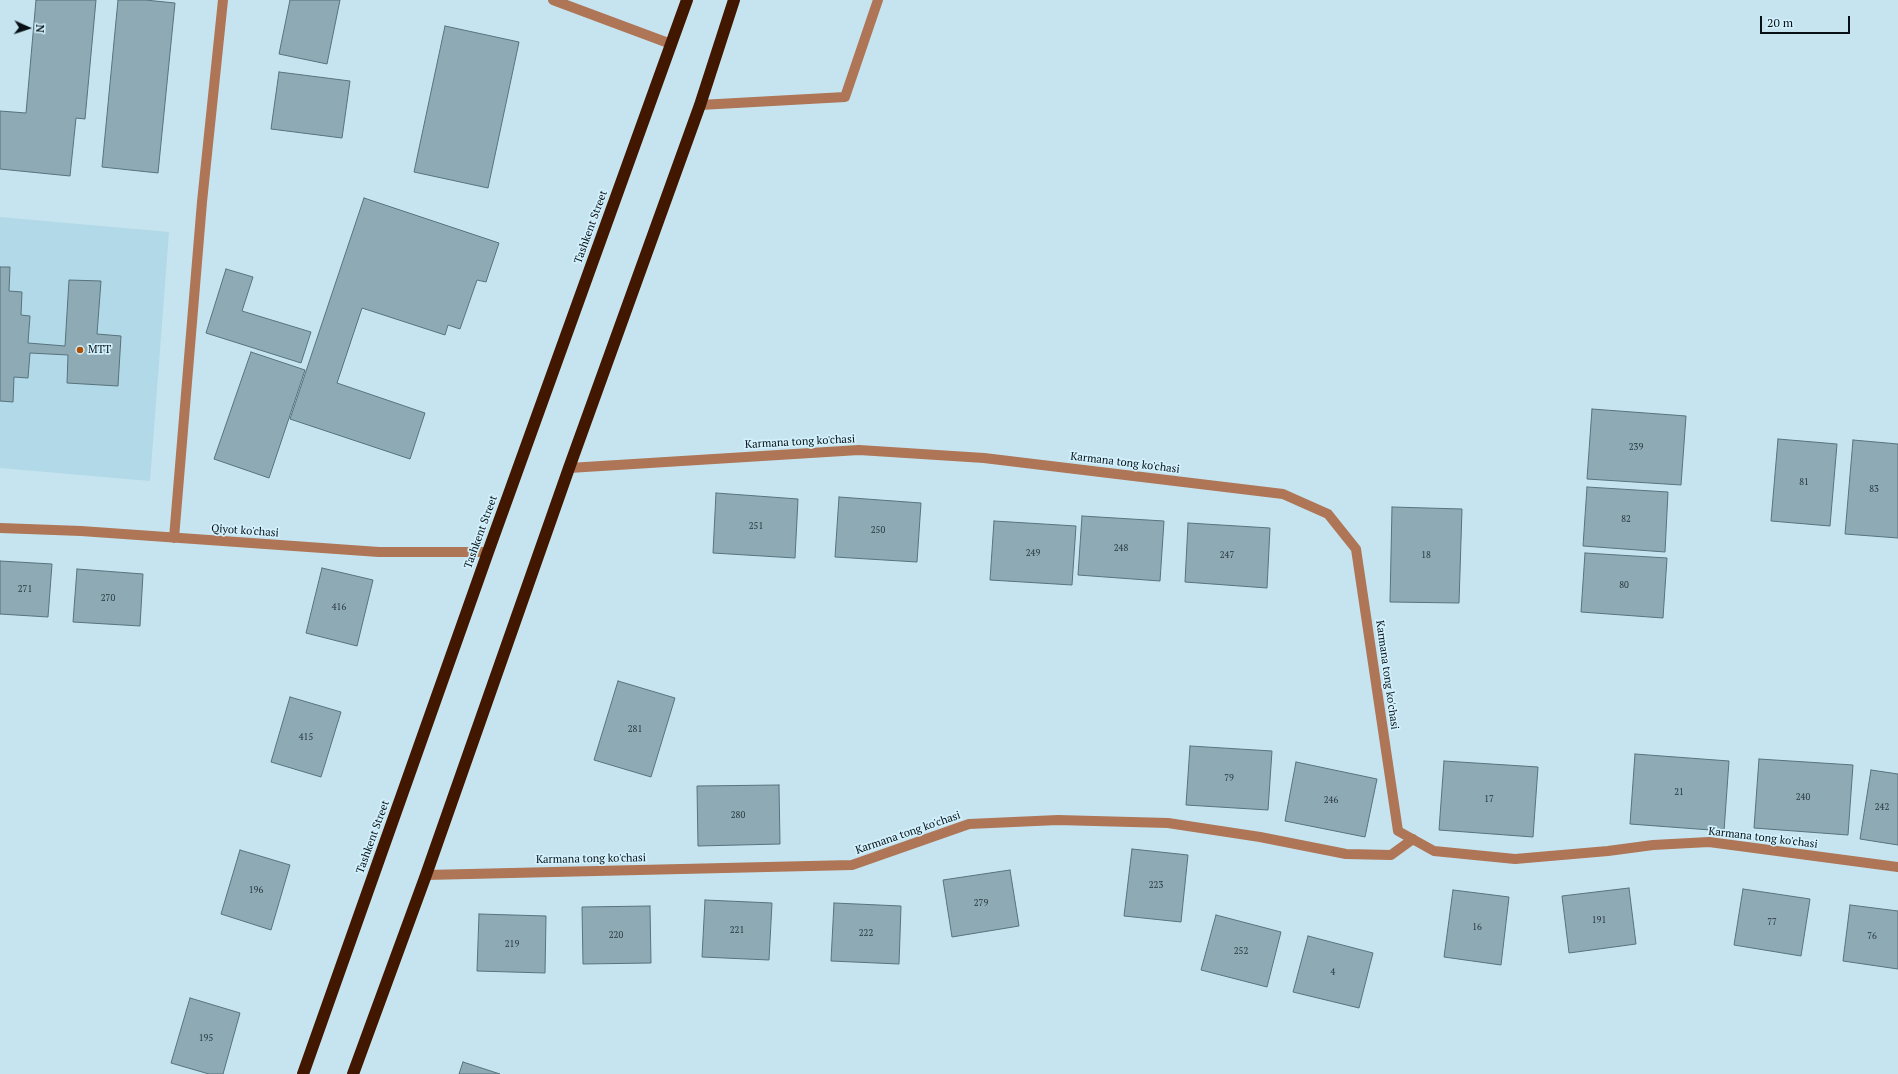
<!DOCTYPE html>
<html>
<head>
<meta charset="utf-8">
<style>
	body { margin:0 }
	#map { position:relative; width:1898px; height:1074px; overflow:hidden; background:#c6e4ef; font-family:"PT Serif",serif }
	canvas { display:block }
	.north { position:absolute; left:8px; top:8px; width:40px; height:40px; -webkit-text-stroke:3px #d3f1fd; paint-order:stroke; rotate:93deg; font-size:11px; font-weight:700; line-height:16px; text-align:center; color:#071115 }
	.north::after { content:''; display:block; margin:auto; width:14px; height:18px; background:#071115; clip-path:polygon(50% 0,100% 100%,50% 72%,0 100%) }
	.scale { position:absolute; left:1760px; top:16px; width:90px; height:18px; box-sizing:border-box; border:2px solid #071115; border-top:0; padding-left:5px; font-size:12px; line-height:14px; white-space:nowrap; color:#071115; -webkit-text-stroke:3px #d3f1fd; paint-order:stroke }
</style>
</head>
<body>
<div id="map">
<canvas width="1898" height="1074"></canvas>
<div class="north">N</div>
<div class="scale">20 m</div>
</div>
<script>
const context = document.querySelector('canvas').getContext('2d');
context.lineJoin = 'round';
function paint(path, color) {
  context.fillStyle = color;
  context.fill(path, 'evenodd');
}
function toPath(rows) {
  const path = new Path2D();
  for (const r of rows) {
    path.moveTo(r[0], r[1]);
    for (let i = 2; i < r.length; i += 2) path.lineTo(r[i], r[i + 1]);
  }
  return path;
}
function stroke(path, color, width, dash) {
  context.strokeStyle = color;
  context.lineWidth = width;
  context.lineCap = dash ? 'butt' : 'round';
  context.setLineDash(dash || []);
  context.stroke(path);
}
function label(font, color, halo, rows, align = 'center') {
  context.font = font + ' "PT Serif",serif';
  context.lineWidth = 3.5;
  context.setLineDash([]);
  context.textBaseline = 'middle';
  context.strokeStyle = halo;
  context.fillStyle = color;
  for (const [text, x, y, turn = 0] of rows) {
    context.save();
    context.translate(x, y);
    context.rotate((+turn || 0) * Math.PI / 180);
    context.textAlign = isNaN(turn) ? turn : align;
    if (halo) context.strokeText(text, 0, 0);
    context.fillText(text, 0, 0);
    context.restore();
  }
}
paint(toPath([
	[0,217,169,232,150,481,0,468]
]), '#b2d9e7');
const building = toPath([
	[36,0,96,0,85,119,76,118,70,176,0,169,0,111,26,113,36,0],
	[118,0,145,0,175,3,158,173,102,167,118,0],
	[290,0,340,0,327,64,279,54,290,0],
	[445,26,519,42,488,188,414,172,445,26],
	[279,72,350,81,342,138,271,129,279,72],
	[364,198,499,243,486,282,477,280,460,329,448,325,445,335,362,308,337,383,425,413,410,459,290,419,364,198],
	[0,267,10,267,9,291,22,292,21,315,30,316,28,343,65,346,69,280,101,281,97,334,121,336,118,386,67,383,68,355,30,353,28,378,14,377,13,402,0,401,0,267],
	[226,269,253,277,242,311,311,332,301,363,206,333,226,269],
	[251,352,305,370,269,478,214,459,251,352],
	[1592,409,1686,416,1681,485,1587,479,1592,409],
	[1778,439,1837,444,1830,526,1771,521,1778,439],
	[1853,440,1898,444,1898,538,1845,534,1853,440],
	[1587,487,1668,492,1665,552,1583,546,1587,487],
	[716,493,798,499,795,558,713,553,716,493],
	[839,497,921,503,917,562,835,557,839,497],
	[1392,507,1462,509,1459,603,1390,602,1392,507],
	[1082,516,1164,521,1160,581,1078,575,1082,516],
	[994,521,1076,526,1072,585,990,580,994,521],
	[1188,523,1270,528,1267,588,1185,582,1188,523],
	[1585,553,1667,558,1663,618,1581,612,1585,553],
	[0,561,52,564,48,617,0,614,0,561],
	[322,568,373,580,357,646,306,633,322,568],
	[77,569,143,574,140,626,73,622,77,569],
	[618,681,675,698,651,777,594,760,618,681],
	[290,697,341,712,321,777,271,762,290,697],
	[1190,746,1272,751,1268,810,1186,805,1190,746],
	[1635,754,1729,761,1724,831,1630,824,1635,754],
	[1759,759,1853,765,1848,835,1754,828,1759,759],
	[1444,761,1538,767,1533,837,1439,830,1444,761],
	[1296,762,1377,779,1365,837,1285,821,1296,762],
	[1871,770,1898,774,1898,845,1860,839,1871,770],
	[779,785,780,844,698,846,697,786,779,785],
	[1132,849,1188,855,1181,922,1124,916,1132,849],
	[240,850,290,865,271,930,221,914,240,850],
	[1010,870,1019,926,952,937,943,880,1010,870],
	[1629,888,1636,944,1569,953,1562,896,1629,888],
	[1743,889,1810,899,1801,956,1734,945,1743,889],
	[1453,890,1509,897,1501,965,1444,957,1453,890],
	[705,900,772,903,769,960,702,957,705,900],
	[834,903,901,906,899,964,831,961,834,903],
	[1850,905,1898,911,1898,969,1843,961,1850,905],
	[650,906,651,963,583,964,582,907,650,906],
	[479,914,546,916,545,973,477,971,479,914],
	[1216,915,1281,932,1267,987,1201,970,1216,915],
	[1308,936,1373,953,1359,1008,1293,992,1308,936],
	[190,998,240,1013,223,1074,209,1074,171,1063,190,998],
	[463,1062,500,1074,459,1074,463,1062]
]);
paint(building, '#8daab5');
stroke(building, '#57737d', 1);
stroke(toPath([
	[700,105,845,97,878,0]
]), '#ae7556', 10);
stroke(toPath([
	[553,0,671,44],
	[569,468,859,450,984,458,1283,494,1328,514,1356,549,1398,831,1434,851,1515,859,1608,851,1653,845,1709,842,1898,867],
	[0,528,81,531,379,552,488,552],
	[174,538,202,202,223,0],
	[426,875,852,865,969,824,1058,820,1168,823,1260,837,1346,854,1391,855,1413,839]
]), '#ae7556', 10);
stroke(toPath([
	[303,1074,488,552,687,0],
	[353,1074,426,875,569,468,700,105,734,0]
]), '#411700', 12);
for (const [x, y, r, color] of [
	[80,350,4,"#af4f02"]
]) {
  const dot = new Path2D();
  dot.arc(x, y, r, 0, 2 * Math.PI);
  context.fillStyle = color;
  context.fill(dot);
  stroke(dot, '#d3f1fd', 1.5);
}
label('9px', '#28373d', null, [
	["239",1636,447],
	["81",1804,482],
	["83",1874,489],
	["82",1626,519],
	["251",756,526],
	["250",878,530],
	["248",1121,548],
	["249",1033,553],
	["247",1227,555],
	["18",1426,555],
	["80",1624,585],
	["271",25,589],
	["270",108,598],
	["416",339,607],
	["281",635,729],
	["415",306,737],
	["79",1229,778],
	["21",1679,792],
	["240",1803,797],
	["17",1489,799],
	["246",1331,800],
	["242",1882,807],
	["280",738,815],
	["223",1156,885],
	["196",256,890],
	["279",981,903],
	["191",1599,920],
	["77",1772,922],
	["16",1477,927],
	["221",737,930],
	["222",866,933],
	["220",616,935],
	["76",1872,936],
	["219",512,944],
	["252",1241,951],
	["4",1333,972],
	["195",206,1038]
]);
label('11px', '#071115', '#d3f1fd', [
	["Tashkent Street",591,227,-70],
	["Karmana tong ko'chasi",800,442,-3],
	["Karmana tong ko'chasi",1125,463,7],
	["Qiyot ko'chasi",245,531,4],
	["Tashkent Street",481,532,-70],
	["Karmana tong ko'chasi",1387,675,82],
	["Karmana tong ko'chasi",908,833,-19],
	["Tashkent Street",373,837,-70],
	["Karmana tong ko'chasi",1763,838,7],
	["Karmana tong ko'chasi",591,859,-1]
]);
label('11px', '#071115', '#d3f1fd', [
	["MTT",88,350]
], 'left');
</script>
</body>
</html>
